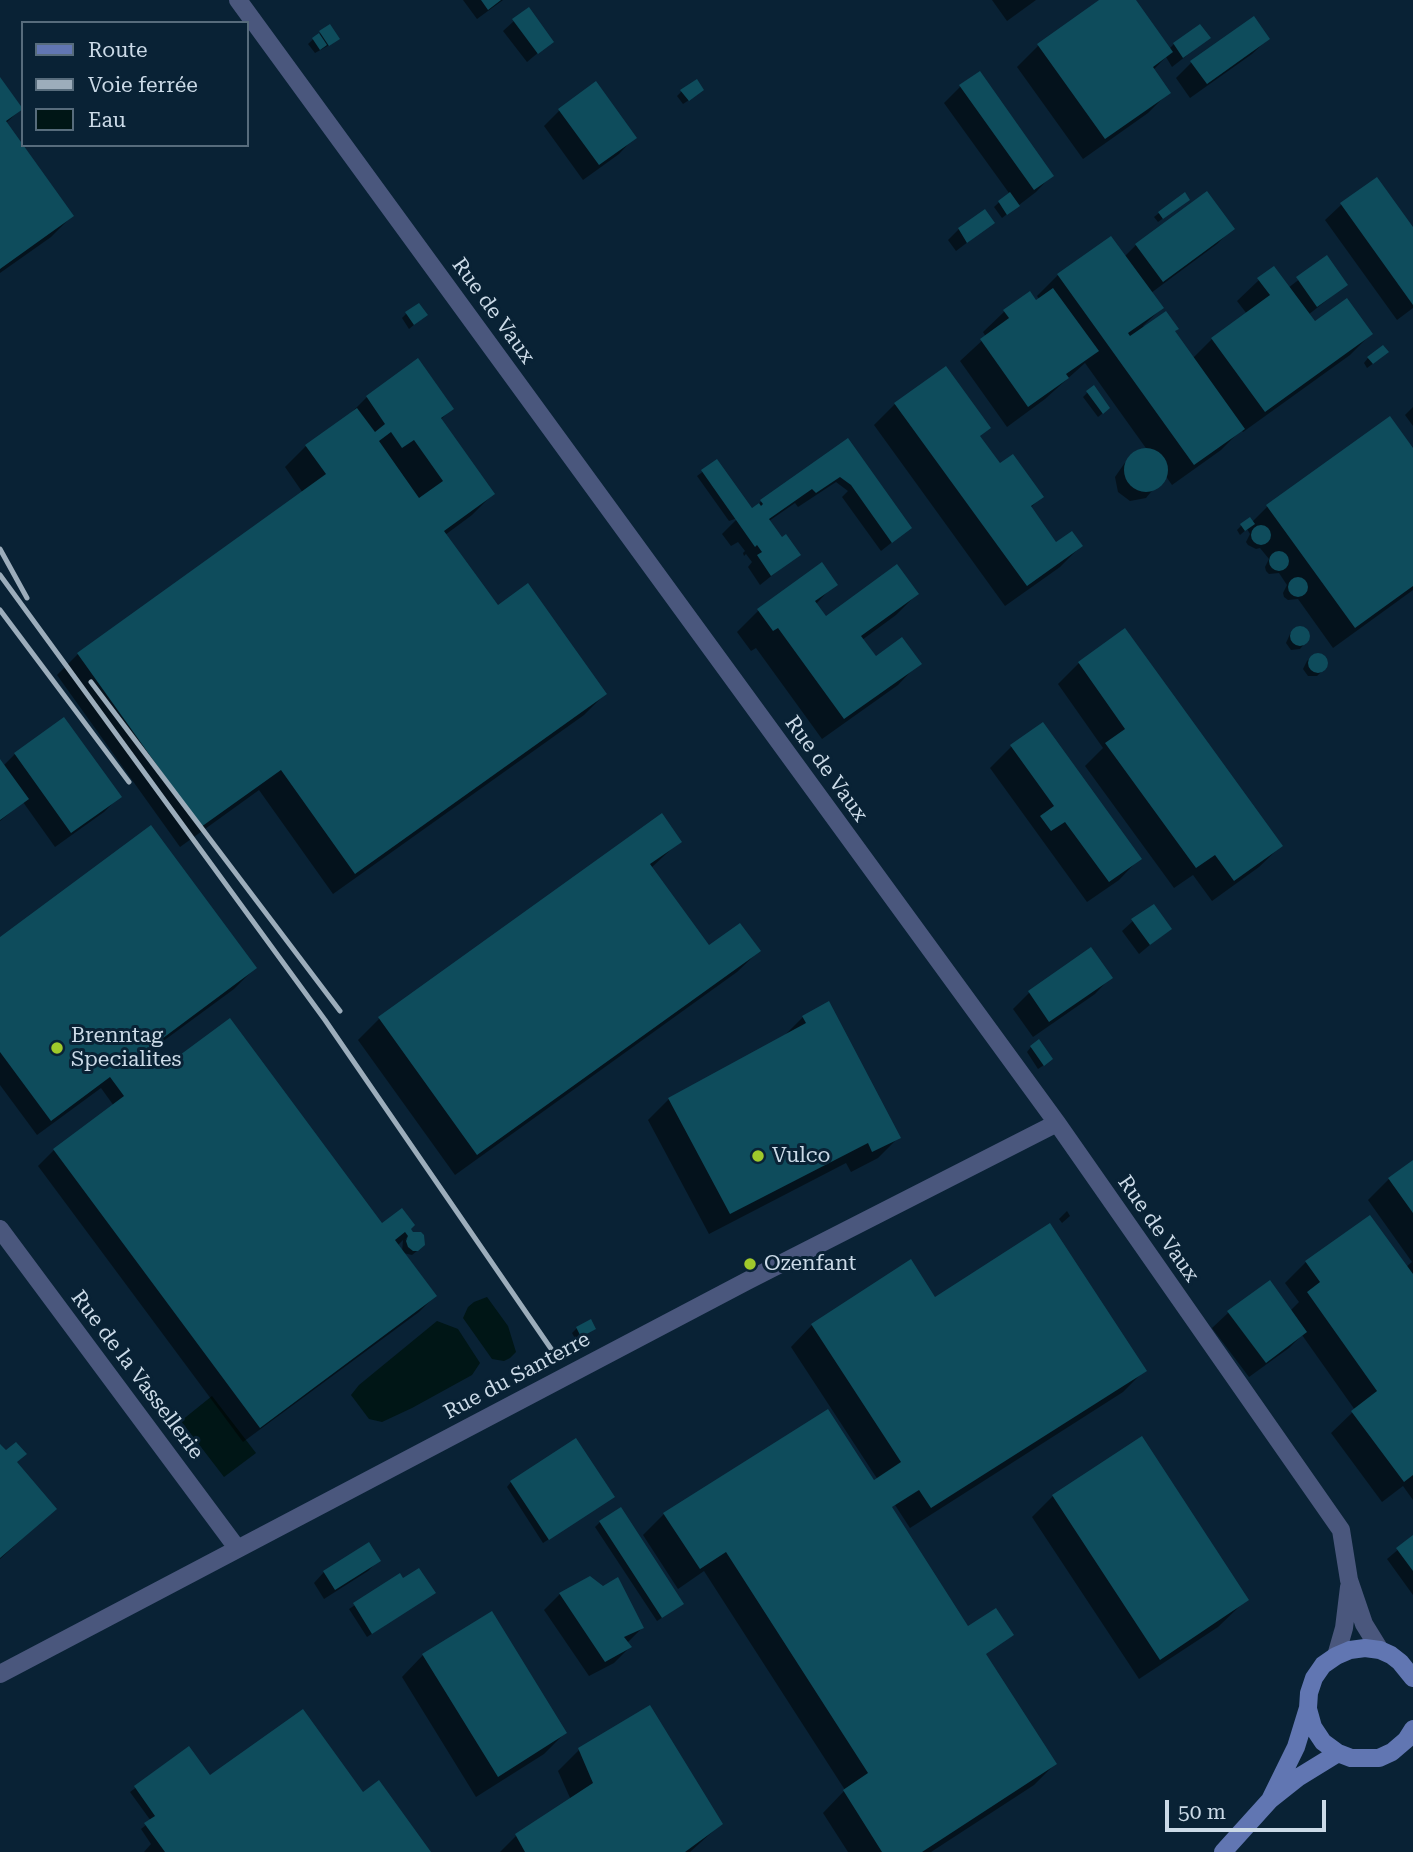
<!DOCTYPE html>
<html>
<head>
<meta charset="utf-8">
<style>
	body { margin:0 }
	#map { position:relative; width:1413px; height:1852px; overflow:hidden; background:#092235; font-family:"Roboto Serif",serif }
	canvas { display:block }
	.legend { position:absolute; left:21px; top:21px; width:228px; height:126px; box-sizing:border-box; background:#092235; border:2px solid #576c7c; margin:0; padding:9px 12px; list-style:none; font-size:21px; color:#cbdae7 }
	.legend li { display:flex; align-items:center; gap:14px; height:35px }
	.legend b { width:35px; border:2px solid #576c7c }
	.scale { position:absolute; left:1165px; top:1800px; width:161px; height:32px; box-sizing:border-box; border:4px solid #cbdae7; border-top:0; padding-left:9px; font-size:21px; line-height:24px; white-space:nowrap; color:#cbdae7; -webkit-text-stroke:5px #092235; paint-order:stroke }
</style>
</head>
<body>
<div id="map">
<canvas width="1413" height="1852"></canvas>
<ul class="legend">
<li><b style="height:9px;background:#6176b2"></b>Route</li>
<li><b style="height:9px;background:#9cadbb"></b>Voie ferrée</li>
<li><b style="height:19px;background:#001616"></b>Eau</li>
</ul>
<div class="scale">50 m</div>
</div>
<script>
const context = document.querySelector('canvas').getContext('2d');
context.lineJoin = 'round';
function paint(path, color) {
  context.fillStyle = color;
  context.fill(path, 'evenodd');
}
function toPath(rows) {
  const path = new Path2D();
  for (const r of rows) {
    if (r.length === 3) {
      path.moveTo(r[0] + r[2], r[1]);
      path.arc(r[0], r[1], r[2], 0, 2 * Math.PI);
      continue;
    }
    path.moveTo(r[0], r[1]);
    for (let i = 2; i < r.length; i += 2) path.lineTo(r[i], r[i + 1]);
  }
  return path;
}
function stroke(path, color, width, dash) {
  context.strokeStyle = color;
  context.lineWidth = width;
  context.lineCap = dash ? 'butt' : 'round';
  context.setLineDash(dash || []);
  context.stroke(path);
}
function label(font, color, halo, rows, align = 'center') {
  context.font = font + ' "Roboto Serif",serif';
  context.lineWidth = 6;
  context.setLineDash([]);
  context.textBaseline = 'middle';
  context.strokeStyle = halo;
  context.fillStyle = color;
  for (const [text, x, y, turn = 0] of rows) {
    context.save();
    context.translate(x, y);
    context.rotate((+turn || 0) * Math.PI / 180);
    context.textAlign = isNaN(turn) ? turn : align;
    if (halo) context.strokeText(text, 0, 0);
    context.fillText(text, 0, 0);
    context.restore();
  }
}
paint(toPath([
	[487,1297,508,1326,516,1352,510,1358,504,1361,492,1359,463,1318,468,1307,474,1302],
	[437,1321,458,1329,480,1363,472,1375,412,1408,382,1422,369,1419,351,1395,359,1385],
	[212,1396,256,1453,224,1477,181,1421]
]), '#001616');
paint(toPath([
	[463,0,503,0,477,19],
	[992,0,1036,0,1007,21],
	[1102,0,1134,0,1169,49,1174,44,1209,38,1172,67,1166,57,1153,70,1169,92,1148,113,1083,159,1017,67,1038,46],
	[514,21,552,41,527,62,503,31],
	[320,33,333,43,315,53,308,44],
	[1268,39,1252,54,1190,98,1176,78,1192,62],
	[979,73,1051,176,1036,192,1002,218,994,207,1009,193,944,103,960,87],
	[0,80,21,109,6,123,72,216,51,237,0,273],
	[682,91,698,94,683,104,677,96],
	[560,110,634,138,619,154,583,180,544,126],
	[1377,179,1413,230,1413,308,1397,320,1325,220,1341,205],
	[1183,204,1158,222,1154,217,1159,213],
	[985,211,993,223,956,251,948,240,959,229],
	[1233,228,1217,244,1151,293,1162,308,1143,326,1145,328,1173,332,1192,359,1212,339,1247,314,1237,301,1259,280,1288,288,1327,258,1346,285,1308,315,1314,324,1371,334,1350,355,1243,432,1241,430,1221,450,1172,485,1165,475,1146,498,1130,501,1118,492,1115,477,1124,464,1135,453,1148,451,1085,363,1045,399,1007,427,960,361,986,337,983,332,1005,311,1035,302,1039,299,1037,296,1058,275,1124,257,1136,245],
	[406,314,421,319,409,329,402,318],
	[1382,357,1367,368,1364,363,1368,358],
	[1088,392,1103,413,1098,417,1083,397],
	[367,397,452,409,440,420,493,494,472,515,445,535,497,608,605,694,584,715,333,894,259,790,180,847,57,675,78,654,303,493,285,467,306,446,346,418],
	[895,404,979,437,999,466,1042,497,1030,508,1056,544,1081,546,1060,567,1005,606,874,425],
	[1413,407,1413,426,1405,415],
	[1389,418,1413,451,1413,590,1333,648,1298,599,1288,600,1284,597,1283,593,1287,585,1279,573,1269,574,1266,571,1265,567,1269,559,1260,548,1256,549,1248,545,1246,542,1250,534,1247,529,1240,535,1237,530,1241,526,1252,522,1267,507],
	[848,440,910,528,881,551,842,497,848,491,836,482,798,507,795,503,769,521,782,540,799,554,760,585,748,567,752,562,746,554,744,556,743,553,745,551,738,542,731,546,722,534,738,518,729,521,697,476,716,462,751,509],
	[821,565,835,584,815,605,825,618,917,594,896,615,862,640,873,656,919,663,898,685,822,739,756,648,751,651,737,632,758,611],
	[1304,628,1309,635,1305,643,1300,649,1291,650,1286,643,1290,634,1295,629],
	[1321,655,1326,662,1322,671,1317,676,1308,676,1303,669,1307,661,1312,656],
	[1079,663,1281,846,1259,867,1212,901,1193,875,1174,888,1085,766,1103,748,1058,684],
	[1043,724,1140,858,1119,880,1087,902,990,768,1011,747],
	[15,754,119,797,104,812,55,847,23,802,0,821,0,762,3,766],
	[661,816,680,841,651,868,708,948,759,951,737,972,455,1175,358,1040,379,1019],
	[1133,921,1169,929,1139,954,1122,931],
	[0,939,255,968,234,989,147,1053,160,1071,382,1225,409,1229,411,1232,405,1240,416,1233,422,1247,412,1255,403,1253,435,1296,419,1312,243,1442,38,1166,54,1150,114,1106,101,1088,37,1135,0,1085],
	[403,1240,402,1252,397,1246],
	[1091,950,1110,978,1095,994,1033,1037,1013,1009,1029,993],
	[803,1017,899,1137,878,1158,851,1172,846,1163,709,1234,648,1120,669,1099,782,1038],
	[1031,1047,1047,1063,1038,1069,1027,1052],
	[1413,1162,1413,1500,1403,1486,1382,1502,1331,1433,1355,1410,1302,1335,1289,1348,1249,1377,1212,1328,1228,1313,1269,1283,1290,1311,1299,1302,1285,1283,1306,1262,1406,1267,1412,1262,1368,1200,1389,1179],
	[1067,1211,1070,1216,1062,1223,1059,1219],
	[935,1299,1144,1371,1123,1392,910,1528,895,1505,890,1508,1055,1764,1034,1785,931,1852,848,1852,823,1813,845,1790,704,1571,678,1589,643,1535,664,1514,874,1483,878,1480,791,1347,812,1325],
	[577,1328,594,1329,576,1340,572,1333],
	[0,1446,55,1509,0,1559],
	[511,1482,608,1501,543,1543,507,1487],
	[1053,1496,1242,1604,1218,1627,1139,1679,1032,1517],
	[600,1522,677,1608,657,1621,595,1527],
	[1413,1537,1413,1595,1387,1559],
	[368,1544,378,1561,368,1571,324,1599,314,1583,324,1572],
	[399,1576,402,1581,433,1593,367,1637,349,1609],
	[560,1594,642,1628,627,1643,630,1647,614,1663,589,1676,544,1610],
	[491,1613,565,1733,544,1754,476,1797,402,1677,423,1655],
	[188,1749,209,1778,363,1794,429,1852,144,1852,151,1844,141,1829,151,1821,130,1792],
	[579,1750,721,1824,690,1852,500,1852,516,1836,571,1800,558,1771]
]), '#0007');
paint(toPath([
	[481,0,501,0,488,10],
	[1099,0,1136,0,1173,52,1153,67,1171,93,1105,139,1037,44],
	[529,7,554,42,538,54,512,19],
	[1254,16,1270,39,1207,84,1190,61],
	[330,24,340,39,329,46,319,31],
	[1200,24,1211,38,1183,58,1173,43],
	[319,33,327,45,320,50,312,38],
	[980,71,1054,176,1034,190,959,85],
	[0,77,23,109,6,121,74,216,0,269],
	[697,79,704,90,689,101,680,90],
	[596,81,637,138,599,165,558,109],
	[1377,177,1413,227,1413,305,1340,203],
	[1207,191,1235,229,1163,282,1135,244],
	[1010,192,1020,206,1007,215,998,201],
	[1185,192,1190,200,1163,219,1158,212],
	[985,209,995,223,967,243,958,228],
	[1111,236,1164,308,1128,333,1130,336,1166,311,1179,329,1175,331,1245,429,1194,465,1057,274],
	[1327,255,1348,285,1317,307,1296,277],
	[1274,266,1315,321,1347,298,1373,334,1265,412,1211,338,1270,295,1257,278],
	[1053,288,1099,351,1066,374,1069,378,1028,407,980,339,1009,318,1003,310,1030,291,1036,300],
	[419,303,428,315,414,325,405,312],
	[1383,345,1389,352,1373,364,1367,357],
	[418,358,454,409,441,418,495,494,444,531,498,605,528,583,607,694,355,874,281,770,201,827,77,653,326,474,305,445,357,408,375,432,385,424,366,396],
	[391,432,402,448,414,440,443,481,419,498,379,441],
	[946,366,991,428,980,436,1000,463,1013,454,1044,497,1031,506,1056,542,1072,531,1083,546,1027,586,894,403],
	[1094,385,1110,408,1103,414,1086,391],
	[1390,416,1413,448,1413,586,1355,628,1266,505],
	[848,438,912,528,892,543,851,485,840,477,816,493,812,489,769,519,782,537,786,534,801,555,771,576,757,555,762,552,757,545,755,547,701,470,717,459,752,508,759,503,761,506,763,504,760,500],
	[1146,470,22],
	[1250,517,1255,524,1245,531,1240,524],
	[1261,535,10],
	[1279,561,10],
	[822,562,838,585,815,601,826,616,897,564,919,594,861,636,876,656,902,637,922,664,844,719,778,628,773,631,757,609],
	[1298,587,10],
	[1300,636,10],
	[1125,628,1283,846,1234,881,1215,855,1196,868,1105,743,1125,729,1078,662],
	[1318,663,10],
	[64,717,122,797,71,833,14,753],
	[1043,722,1142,859,1109,882,1065,822,1051,831,1040,816,1054,806,1010,745],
	[0,759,29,799,0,820],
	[662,813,682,842,650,864,709,945,740,923,761,951,477,1155,378,1017],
	[151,825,257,968,147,1050,161,1069,230,1018,382,1223,402,1208,415,1225,411,1229,413,1232,421,1232,424,1235,425,1245,418,1251,413,1251,408,1247,406,1241,408,1236,405,1232,395,1240,437,1296,260,1428,53,1149,124,1096,110,1077,51,1121,0,1052,0,937],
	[1154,904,1172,929,1150,945,1131,919],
	[1091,947,1113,978,1049,1022,1028,991],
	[829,1001,901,1138,872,1152,868,1143,730,1214,668,1098,806,1023,802,1016],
	[1039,1039,1053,1059,1044,1066,1030,1046],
	[1413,1160,1413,1213,1388,1178],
	[1370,1215,1413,1274,1413,1475,1404,1482,1351,1411,1377,1391,1307,1292,1320,1282,1305,1261],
	[1050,1223,1147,1371,931,1508,919,1490,892,1507,968,1626,996,1608,1014,1635,986,1654,1057,1764,922,1852,882,1852,843,1790,868,1773,726,1552,700,1569,663,1513,828,1409,874,1480,901,1462,811,1324,911,1259,935,1297],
	[1270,1280,1307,1332,1266,1363,1227,1311],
	[591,1319,596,1329,581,1337,576,1327],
	[1142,1436,1249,1600,1160,1660,1052,1495],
	[576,1438,615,1497,549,1540,510,1481],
	[16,1442,27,1454,17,1462,57,1509,0,1558,0,1444,6,1450],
	[621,1507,684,1604,662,1618,599,1521],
	[1413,1535,1413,1571,1396,1548],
	[369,1542,381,1561,335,1590,323,1571],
	[419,1568,436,1593,372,1634,353,1603,400,1573,403,1578],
	[590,1576,603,1586,618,1577,644,1628,624,1637,632,1647,605,1662,559,1593],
	[492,1611,567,1733,498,1777,422,1654],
	[650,1705,723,1824,685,1852,525,1852,515,1834,593,1783,578,1748],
	[303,1709,363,1792,379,1780,431,1852,165,1852,144,1823,155,1816,134,1786,189,1746,210,1775]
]), '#0e4c5c');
stroke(toPath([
	[238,0,1057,1123,1341,1530,1349,1580,1364,1624,1380,1650],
	[0,1229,237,1548],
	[1336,1656,1344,1628,1349,1587],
	[0,1674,747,1281,1057,1123]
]), '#4a577d', 18);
stroke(toPath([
	[1308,1709,1313,1727,1323,1742,1338,1753,1351,1758,1379,1758,1392,1752,1406,1740,1413,1729],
	[1270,1800,1296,1747,1308,1708,1309,1693,1314,1678,1323,1665,1336,1656,1350,1650,1365,1648,1380,1650,1391,1655,1400,1662,1413,1678],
	[1223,1852,1270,1800,1299,1777,1338,1753]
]), '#6176b2', 18);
stroke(toPath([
	[0,549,27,598],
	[0,575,325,1020,556,1356],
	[0,610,129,782],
	[91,682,340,1011]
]), '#9cadbb', 5);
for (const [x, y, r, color] of [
	[57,1048,7,"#a0c92b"],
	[758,1156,7,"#a0c92b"],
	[750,1264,7,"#a0c92b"]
]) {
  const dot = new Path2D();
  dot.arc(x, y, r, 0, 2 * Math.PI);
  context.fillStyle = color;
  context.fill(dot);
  stroke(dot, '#092235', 2.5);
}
label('21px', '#cbdae7', '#092235', [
	["Rue de Vaux",493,311,54],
	["Rue de Vaux",826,769,54],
	["Rue de Vaux",1158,1229,55],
	["Rue de la Vassellerie",137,1375,53],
	["Rue du Santerre",517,1376,-28]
]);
label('21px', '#cbdae7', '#092235', [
	["Brenntag",71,1036],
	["Specialites",71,1060],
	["Vulco",772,1156],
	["Ozenfant",764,1264]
], 'left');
</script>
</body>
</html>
